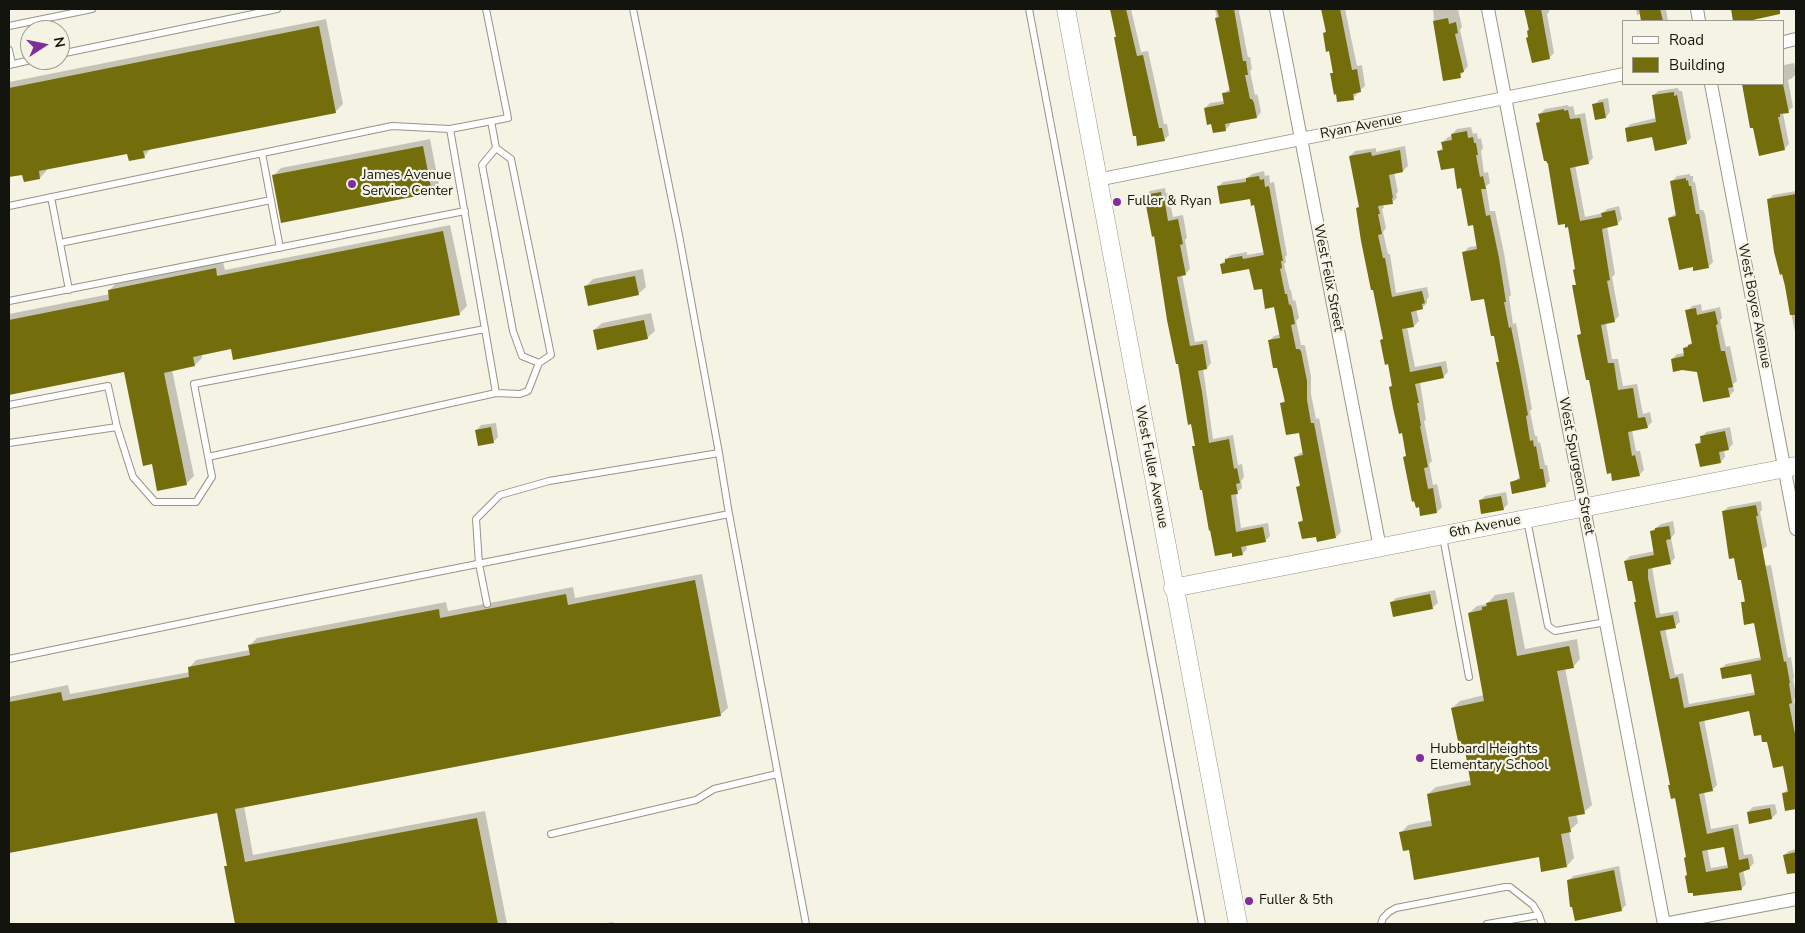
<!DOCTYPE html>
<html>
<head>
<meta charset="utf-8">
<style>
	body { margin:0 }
	#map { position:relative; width:1805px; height:933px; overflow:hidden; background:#f5f4e4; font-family:"Nunito Sans",sans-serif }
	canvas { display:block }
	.frame { position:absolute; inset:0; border:10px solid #14140f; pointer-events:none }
	.legend { position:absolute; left:1622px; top:20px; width:162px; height:65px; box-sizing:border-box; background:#f5f4e4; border:1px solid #9b9a8f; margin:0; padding:6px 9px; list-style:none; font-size:15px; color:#14140f }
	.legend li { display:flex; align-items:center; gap:10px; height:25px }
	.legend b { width:25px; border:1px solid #9b9a8f }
	.north { position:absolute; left:20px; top:20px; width:50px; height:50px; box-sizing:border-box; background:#f5f4e4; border:1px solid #9b9a8f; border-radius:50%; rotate:79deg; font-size:14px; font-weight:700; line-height:20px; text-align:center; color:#14140f }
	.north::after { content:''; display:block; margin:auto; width:18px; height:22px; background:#812d9b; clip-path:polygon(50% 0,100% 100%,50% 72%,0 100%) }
</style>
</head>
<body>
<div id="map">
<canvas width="1805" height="933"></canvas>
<div class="frame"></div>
<ul class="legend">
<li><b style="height:6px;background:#fff"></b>Road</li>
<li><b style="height:14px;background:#736d0b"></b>Building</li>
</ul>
<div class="north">N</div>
</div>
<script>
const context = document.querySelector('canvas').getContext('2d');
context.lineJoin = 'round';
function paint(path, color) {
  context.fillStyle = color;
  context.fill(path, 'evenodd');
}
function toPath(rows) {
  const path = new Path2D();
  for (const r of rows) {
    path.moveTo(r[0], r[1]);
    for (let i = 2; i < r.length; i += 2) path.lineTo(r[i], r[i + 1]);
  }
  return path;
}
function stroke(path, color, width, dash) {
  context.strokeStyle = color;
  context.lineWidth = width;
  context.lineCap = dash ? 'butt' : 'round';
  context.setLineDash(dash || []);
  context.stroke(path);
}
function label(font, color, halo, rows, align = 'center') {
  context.font = font + ' "Nunito Sans",sans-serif';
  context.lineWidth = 4.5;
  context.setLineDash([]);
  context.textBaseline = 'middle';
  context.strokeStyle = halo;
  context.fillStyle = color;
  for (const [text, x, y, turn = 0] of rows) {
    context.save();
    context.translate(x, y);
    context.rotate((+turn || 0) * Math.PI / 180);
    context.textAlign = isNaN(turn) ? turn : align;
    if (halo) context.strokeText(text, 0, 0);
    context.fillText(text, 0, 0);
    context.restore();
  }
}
paint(toPath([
	[1110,9,1131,9,1141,52,1148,51,1164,124,1167,124,1169,135,1164,140,1115,38,1117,36],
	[1215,9,1241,9,1239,11,1246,47,1248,57,1250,57,1252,69,1250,71,1255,95,1257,94,1258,97,1261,112,1257,117,1230,122,1230,125,1225,130,1212,123,1205,108,1210,103,1224,101,1223,94,1231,88],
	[1322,9,1345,9,1357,66,1362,65,1365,86,1358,92,1358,93,1353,98,1332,74,1334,71,1330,49,1324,33,1326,31],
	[1433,9,1458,9,1462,27,1460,30,1468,66,1460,76,1434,21],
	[1526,9,1549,9,1549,12,1547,14,1554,53,1549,58,1529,36],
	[1636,9,1666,9,1668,21,1642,21,1641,14,1637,15],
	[1732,9,1769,9,1770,11,1752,21,1735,21],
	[326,19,343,104,335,112,151,148,144,157,128,152,47,168,47,170,40,178,23,173,9,176,9,82],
	[1794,63,1796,74,1791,79,1788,80,1793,107,1788,111,1783,113,1789,144,1784,149,1754,126,1751,127,1743,84,1784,84,1784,65],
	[1678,88,1679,91,1682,91,1691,138,1686,143,1626,128,1631,124,1656,118,1653,96,1658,91],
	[1608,98,1610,112,1606,117,1594,105,1599,100],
	[1568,105,1569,107,1573,106,1575,115,1585,113,1593,158,1588,163,1575,165,1585,217,1603,213,1607,209,1619,206,1622,219,1617,224,1607,226,1615,274,1612,277,1619,316,1614,321,1606,323,1612,359,1618,359,1623,386,1637,384,1643,414,1650,412,1652,422,1647,427,1632,430,1636,451,1640,451,1644,470,1639,475,1590,378,1578,336,1582,332,1574,286,1577,283,1577,268,1569,226,1537,123,1541,120,1540,114,1545,109],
	[1471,127,1473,134,1477,133,1478,139,1481,138,1483,148,1481,151,1484,173,1488,172,1490,183,1486,186,1490,211,1495,211,1504,253,1511,295,1509,297,1513,324,1516,323,1532,409,1530,411,1535,436,1537,436,1538,443,1540,442,1545,465,1547,465,1550,481,1545,486,1512,483,1521,476,1497,363,1500,361,1495,335,1485,298,1464,252,1469,247,1478,246,1474,224,1455,166,1438,152,1444,146,1443,142,1448,137,1453,136,1452,134,1457,129],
	[430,139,439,185,432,192,273,176,281,168],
	[1405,146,1408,166,1403,171,1394,172,1398,192,1396,194,1397,198,1392,202,1383,204,1384,208,1382,209,1386,228,1383,232,1388,254,1390,254,1396,293,1427,287,1429,297,1427,299,1427,303,1422,308,1416,309,1419,321,1414,326,1407,327,1415,367,1446,361,1448,372,1443,377,1420,382,1426,420,1424,421,1432,461,1429,464,1433,485,1437,484,1442,507,1437,512,1405,457,1407,455,1403,432,1390,387,1393,384,1389,363,1381,340,1384,338,1357,208,1360,206,1350,156,1355,151,1376,148,1376,152],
	[1264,171,1265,176,1269,175,1270,183,1274,182,1287,255,1285,257,1286,262,1284,264,1290,290,1291,290,1293,301,1295,300,1296,303,1299,318,1296,321,1301,345,1304,345,1305,346,1311,376,1311,394,1316,419,1319,418,1341,532,1336,537,1317,535,1300,522,1304,518,1297,487,1301,484,1295,458,1300,453,1304,452,1300,431,1282,403,1285,400,1278,366,1269,341,1274,336,1281,334,1275,306,1250,267,1221,264,1231,255,1247,252,1247,255,1264,252,1255,204,1251,198,1218,187,1223,182,1247,178,1252,174],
	[1690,174,1690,176,1693,176,1693,182,1695,182,1700,210,1703,210,1705,214,1713,262,1708,267,1669,218,1677,213,1672,181,1677,176],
	[1165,188,1166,194,1168,193,1173,217,1183,215,1187,238,1185,240,1190,269,1185,274,1182,275,1195,342,1207,340,1211,363,1207,368,1203,368,1213,439,1233,435,1238,465,1242,464,1244,477,1241,481,1242,488,1236,493,1241,528,1268,523,1270,536,1265,541,1246,545,1247,549,1242,554,1194,447,1196,445,1155,235,1145,196,1150,191],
	[1796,191,1796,337,1768,200,1773,195],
	[450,225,467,306,459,314,232,347,202,354,202,358,195,365,172,370,194,476,186,484,153,463,125,371,9,394,9,314,110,294,109,291,116,283,223,262,225,270],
	[643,269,646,287,638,294,586,286,593,279],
	[1701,304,1702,311,1720,307,1722,318,1720,320,1726,347,1730,346,1737,381,1733,384,1734,391,1729,396,1698,370,1672,359,1677,354,1685,353,1684,348,1693,342,1687,311,1692,306],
	[651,313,655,331,647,338,594,330,602,323],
	[496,423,498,437,493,442,477,430,481,425],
	[1730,427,1733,444,1728,449,1724,450,1725,457,1721,462,1697,445,1706,432],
	[1506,492,1508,504,1503,509,1480,501,1485,496],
	[1761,501,1762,510,1760,512,1767,546,1762,550,1757,567,1771,565,1788,658,1791,657,1794,677,1793,679,1796,695,1794,700,1796,711,1796,807,1786,809,1783,794,1789,788,1784,765,1762,734,1750,710,1704,719,1717,785,1712,790,1704,792,1711,829,1738,824,1744,855,1752,854,1754,863,1749,868,1743,870,1746,884,1741,889,1688,874,1687,857,1676,797,1669,785,1671,784,1633,579,1625,561,1630,556,1655,551,1651,532,1661,524,1673,521,1675,533,1671,538,1675,558,1670,563,1652,567,1660,614,1678,611,1680,622,1675,626,1665,628,1675,675,1683,673,1689,704,1756,692,1752,672,1721,669,1726,664,1762,657,1755,621,1742,603,1746,599,1723,512,1728,507],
	[1725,845,1728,865,1711,868,1707,848],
	[702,574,728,708,720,715,244,806,253,855,485,811,507,924,237,924,225,867,228,865,218,812,9,852,9,697,68,685,70,694,190,672,189,668,196,660,250,650,250,645,257,638,446,602,448,611,573,587,575,598],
	[1435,590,1438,603,1433,607,1391,603,1396,598],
	[1514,592,1525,649,1577,639,1580,659,1573,667,1565,668,1592,805,1584,812,1576,814,1578,823,1569,831,1574,858,1567,866,1542,870,1540,855,1410,849,1401,833,1408,825,1433,820,1428,794,1436,787,1472,780,1465,743,1452,708,1460,701,1484,695,1469,613,1477,606,1487,604,1495,595],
	[1775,804,1777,813,1772,818,1750,822,1748,812,1753,807],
	[1796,849,1796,873,1795,874,1784,855,1789,851],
	[1619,866,1626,905,1621,910,1568,881,1573,876],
	[613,922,614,924,600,924]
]), '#0003');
paint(toPath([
	[1110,9,1126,9,1137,56,1143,55,1159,128,1162,128,1165,141,1137,146,1136,136,1133,136,1114,37,1116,37],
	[1224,9,1234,9,1243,61,1246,61,1248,75,1245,75,1250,99,1252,99,1254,103,1257,118,1225,124,1226,131,1213,133,1211,124,1207,125,1204,108,1224,104,1222,93,1230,92,1215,18,1219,17,1217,10],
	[1321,9,1340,9,1352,70,1357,69,1361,92,1353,94,1354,100,1337,102,1336,94,1334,95,1330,73,1333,73,1329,51,1326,52,1323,33,1326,32],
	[1524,9,1541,9,1550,59,1532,63,1526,38,1528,37,1527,31,1529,30],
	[1639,9,1660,9,1663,21,1641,21],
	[1731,9,1780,9,1780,14,1748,21,1733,21],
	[1448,18,1449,24,1456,22,1458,33,1455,34,1464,72,1460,73,1461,78,1443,81,1433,21],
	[319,26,336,113,143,151,145,158,129,161,127,154,39,171,40,179,24,182,22,175,9,177,9,88],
	[1742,84,1783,84,1789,113,1780,114,1780,117,1778,117,1785,150,1759,156,1753,128,1750,128],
	[1674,92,1674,96,1677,95,1687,144,1655,151,1652,137,1627,142,1625,128,1656,122,1652,95],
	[1603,102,1606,118,1595,120,1592,104],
	[1564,109,1564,111,1568,110,1570,119,1580,118,1589,164,1570,168,1580,221,1602,217,1601,213,1615,210,1618,225,1602,229,1610,280,1607,281,1615,322,1601,325,1608,363,1614,363,1618,390,1633,388,1638,418,1645,417,1648,428,1628,432,1632,456,1635,455,1640,476,1612,481,1611,473,1607,474,1589,380,1586,380,1577,335,1581,334,1572,285,1576,285,1573,270,1575,269,1568,227,1565,228,1565,224,1558,225,1548,164,1546,161,1544,161,1536,123,1540,122,1538,114],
	[1467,131,1468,138,1473,137,1474,143,1476,143,1478,155,1476,155,1480,177,1483,176,1486,189,1481,189,1486,216,1490,215,1499,258,1506,302,1504,302,1509,328,1511,327,1520,371,1528,415,1526,416,1530,441,1533,440,1534,447,1536,446,1540,469,1543,469,1546,487,1512,494,1510,482,1520,479,1496,362,1499,362,1494,336,1491,336,1484,299,1471,301,1462,252,1477,249,1473,225,1468,226,1461,188,1457,189,1454,168,1441,170,1437,151,1443,150,1441,142,1452,140,1451,134],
	[423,146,432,193,281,223,272,175],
	[1400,150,1403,172,1389,175,1393,198,1392,198,1393,204,1378,206,1380,214,1378,214,1382,234,1378,235,1383,258,1385,258,1392,297,1422,291,1425,303,1422,304,1423,309,1411,312,1414,327,1402,329,1410,372,1441,366,1444,378,1415,384,1419,403,1417,403,1421,426,1420,426,1428,467,1424,468,1428,489,1433,488,1437,513,1420,516,1419,507,1416,508,1414,501,1412,502,1403,457,1406,456,1402,433,1399,434,1393,408,1389,387,1392,386,1388,364,1385,365,1380,340,1383,339,1373,290,1371,290,1361,241,1356,208,1359,207,1349,156,1371,152,1372,156],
	[1259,176,1260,180,1264,179,1265,187,1269,186,1283,261,1281,261,1282,268,1280,269,1285,294,1287,294,1289,305,1290,304,1292,308,1295,324,1291,325,1296,349,1299,349,1301,351,1307,381,1307,400,1311,423,1314,423,1336,538,1317,542,1316,537,1302,539,1298,522,1303,521,1296,487,1300,486,1294,457,1303,455,1299,433,1286,435,1280,403,1285,402,1277,368,1273,368,1268,340,1280,338,1274,307,1265,309,1262,289,1254,290,1249,269,1222,274,1220,264,1225,263,1225,259,1242,256,1243,259,1264,255,1254,205,1251,206,1250,199,1220,204,1217,186,1246,182,1246,178],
	[1686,178,1686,181,1688,180,1689,186,1691,186,1696,214,1699,214,1700,219,1709,268,1693,271,1693,267,1679,270,1668,218,1676,216,1670,181],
	[1161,192,1162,198,1164,197,1168,221,1178,219,1183,244,1180,245,1186,275,1177,277,1190,346,1203,344,1207,369,1198,371,1202,392,1209,443,1229,439,1234,469,1237,468,1240,483,1236,484,1238,494,1231,495,1236,532,1263,527,1266,542,1241,547,1243,555,1232,557,1232,553,1215,556,1210,530,1209,531,1202,490,1200,490,1192,446,1195,446,1191,424,1188,425,1178,364,1176,364,1167,320,1154,236,1152,237,1144,195],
	[1796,194,1796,315,1790,315,1785,286,1782,274,1780,275,1774,252,1767,199],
	[443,231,460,315,233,360,231,349,193,357,195,366,164,373,187,485,157,491,152,464,143,466,124,372,9,395,9,320,109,300,108,290,216,268,217,276],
	[635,276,639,295,588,306,584,286],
	[1696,308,1697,315,1715,311,1718,324,1716,325,1721,351,1725,351,1733,387,1728,388,1730,397,1703,402,1697,372,1682,370,1673,372,1671,359,1684,356,1683,348,1688,347,1688,345,1692,344,1685,310],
	[644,320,648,339,597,350,593,330],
	[491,427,494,443,478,446,475,430],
	[1725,431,1729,450,1719,452,1721,463,1700,467,1695,444,1701,443,1700,436],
	[1501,496,1504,510,1481,514,1479,500],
	[1756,505,1758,516,1756,516,1784,662,1786,661,1790,683,1789,683,1792,703,1789,704,1796,739,1796,809,1785,811,1782,793,1788,792,1783,766,1773,768,1767,742,1762,742,1761,735,1754,736,1749,711,1699,722,1713,791,1699,794,1707,834,1733,828,1739,860,1748,858,1750,869,1739,873,1742,890,1693,896,1693,893,1688,893,1685,876,1687,875,1684,858,1686,857,1675,798,1671,799,1668,785,1670,785,1634,602,1636,602,1632,581,1628,581,1624,561,1654,555,1650,531,1655,530,1655,528,1669,526,1671,539,1666,540,1671,564,1648,569,1648,578,1656,618,1673,615,1676,628,1660,631,1670,679,1678,677,1684,708,1755,695,1751,674,1722,679,1720,668,1761,660,1754,623,1744,625,1741,602,1745,602,1741,580,1738,580,1734,558,1729,559,1722,511],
	[1724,847,1728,868,1706,872,1702,851],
	[695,580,721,716,235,809,245,862,477,818,498,924,235,924,224,866,227,866,217,813,9,853,9,702,61,692,63,701,189,677,188,667,250,655,248,645,439,609,440,618,566,594,568,605],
	[1430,594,1433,609,1393,617,1390,602],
	[1507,599,1517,656,1569,646,1574,668,1557,671,1585,814,1568,817,1571,832,1561,834,1567,867,1541,872,1539,857,1414,880,1409,850,1403,851,1399,832,1432,826,1427,794,1471,785,1464,745,1459,746,1451,708,1484,701,1468,613,1482,610,1482,607,1487,606,1486,603],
	[1770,808,1772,819,1749,824,1747,812],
	[1796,852,1796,873,1787,874,1783,855],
	[1614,870,1622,911,1575,921,1572,907,1570,907,1567,880]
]), '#736d0b');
const lane = toPath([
	[633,9,679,235,719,453,729,514,806,924],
	[1029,9,1202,924],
	[9,26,92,9],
	[9,50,12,64],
	[60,54,277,9],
	[9,65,31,60],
	[491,121,496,148,511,159,551,355,539,363,522,356,513,331,482,165,496,148],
	[262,153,280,248],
	[51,197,69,290],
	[9,206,392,126,450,129],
	[60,243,271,200],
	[9,301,465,211],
	[496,393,520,394,528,391,539,363],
	[9,405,108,386,117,427,133,477,155,502,196,502,212,477,194,384,485,329,450,129,508,118,486,9],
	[9,443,117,427],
	[208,457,496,393,485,329],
	[1527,520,1548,626,1555,631,1606,622],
	[1443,537,1469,677],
	[487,604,479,564,476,519,500,495,549,481,719,453],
	[9,659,241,611,729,514],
	[551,834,696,800,714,789,777,774],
	[1381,924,1383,918,1389,912,1396,908,1505,887,1510,887,1533,905,1539,915,1542,924],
	[1487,924,1539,915]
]);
const street = toPath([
	[1276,9,1380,548],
	[1488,9,1664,924],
	[1697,9,1699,21],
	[1784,42,1796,39],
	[1711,84,1796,529],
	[1097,180,1624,74],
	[1664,924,1796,899]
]);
const secondary = toPath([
	[1066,9,1238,924],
	[1173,588,1796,466]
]);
stroke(lane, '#959486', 8);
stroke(street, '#959486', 14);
stroke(secondary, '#959486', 19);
stroke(lane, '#fff', 6);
stroke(street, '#fff', 12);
stroke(secondary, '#fff', 18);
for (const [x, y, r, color] of [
	[352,184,5,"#812d9b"],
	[1117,202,5,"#812d9b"],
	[1420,758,5,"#812d9b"],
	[1249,901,5,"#812d9b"]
]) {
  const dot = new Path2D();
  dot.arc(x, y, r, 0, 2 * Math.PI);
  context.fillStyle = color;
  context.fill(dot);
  stroke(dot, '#f5f4e4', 2);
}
label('14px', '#14140f', '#f5f4e4', [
	["Ryan Avenue",1361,127,-11],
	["West Felix Street",1328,278,79],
	["West Boyce Avenue",1754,306,79],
	["West Spurgeon Street",1576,466,79],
	["West Fuller Avenue",1151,467,79],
	["6th Avenue",1485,527,-11]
]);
label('14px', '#14140f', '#f5f4e4', [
	["James Avenue",362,176],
	["Service Center",362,192],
	["Fuller & Ryan",1127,202],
	["Hubbard Heights",1430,750],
	["Elementary School",1430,766],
	["Fuller & 5th",1259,901]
], 'left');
</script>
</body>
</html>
